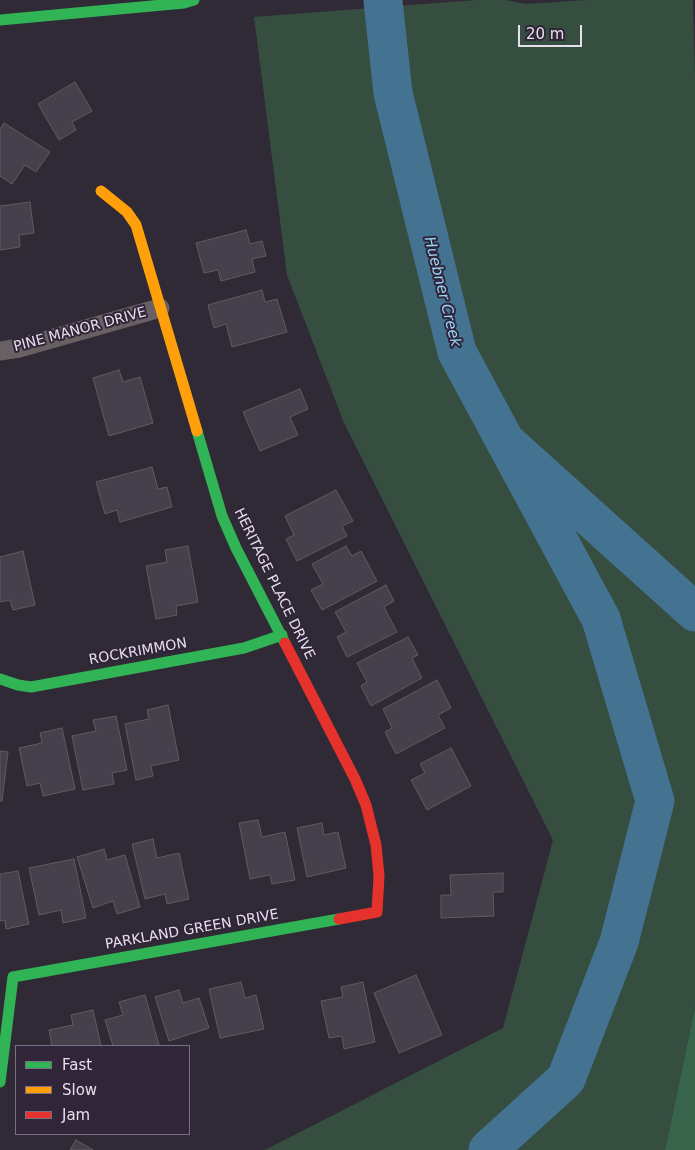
<!DOCTYPE html>
<html>
<head>
<meta charset="utf-8">
<style>
	body { margin:0 }
	#map { position:relative; width:695px; height:1150px; overflow:hidden; background:#2f2a35; font-family:"DejaVu Sans",sans-serif }
	canvas { display:block }
	.legend { position:absolute; left:15px; top:1045px; width:175px; height:90px; box-sizing:border-box; background:#302539; border:1px solid #796f81; margin:0; padding:6px 9px; list-style:none; font-size:15px; color:#e6dfec }
	.legend li { display:flex; align-items:center; gap:10px; height:25px }
	.legend b { width:25px; border:1px solid #796f81 }
	.scale { position:absolute; left:518px; top:25px; width:64px; height:22px; box-sizing:border-box; border:2px solid #e6dfec; border-top:0; padding-left:6px; font-size:15px; line-height:18px; white-space:nowrap; color:#e6dfec; -webkit-text-stroke:4px #302539; paint-order:stroke }
</style>
</head>
<body>
<div id="map">
<canvas width="695" height="1150"></canvas>
<ul class="legend">
<li><b style="height:6px;background:#30b455"></b>Fast</li>
<li><b style="height:6px;background:#ff9f0a"></b>Slow</li>
<li><b style="height:6px;background:#e5322d"></b>Jam</li>
</ul>
<div class="scale">20 m</div>
</div>
<script>
const context = document.querySelector('canvas').getContext('2d');
context.lineJoin = 'round';
function paint(path, color) {
  context.fillStyle = color;
  context.fill(path, 'evenodd');
}
function toPath(rows) {
  const path = new Path2D();
  for (const r of rows) {
    path.moveTo(r[0], r[1]);
    for (let i = 2; i < r.length; i += 2) path.lineTo(r[i], r[i + 1]);
  }
  return path;
}
function stroke(path, color, width, dash) {
  context.strokeStyle = color;
  context.lineWidth = width;
  context.lineCap = dash ? 'butt' : 'round';
  context.setLineDash(dash || []);
  context.stroke(path);
}
function label(font, color, halo, rows, align = 'center') {
  context.font = font + ' "DejaVu Sans",sans-serif';
  context.lineWidth = 4;
  context.setLineDash([]);
  context.textBaseline = 'middle';
  context.strokeStyle = halo;
  context.fillStyle = color;
  for (const [text, x, y, turn = 0] of rows) {
    context.save();
    context.translate(x, y);
    context.rotate((+turn || 0) * Math.PI / 180);
    context.textAlign = isNaN(turn) ? turn : align;
    if (halo) context.strokeText(text, 0, 0);
    context.fillText(text, 0, 0);
    context.restore();
  }
}
paint(toPath([
	[476,0,505,0,526,4,587,0,693,0,695,77,695,1007,665,1150,265,1150,503,1028,553,840,344,423,287,275,254,17]
]), '#364e40');
paint(toPath([
	[695,1007,695,1150,665,1150]
]), '#37644b');
stroke(toPath([
	[383,1,393,93,457,352,505,441,695,612],
	[488,1150,566,1079,619,942,655,801,601,619,505,441]
]), '#447291', 39);
const building = toPath([
	[75,82,92,111,72,122,76,130,59,140,38,104,75,82],
	[4,123,50,152,36,172,25,165,12,184,0,176,0,129,4,123],
	[30,202,34,233,19,235,20,247,0,250,0,206,30,202],
	[246,230,250,244,262,241,266,256,252,259,255,272,221,281,218,270,204,273,196,243,246,230],
	[262,290,265,302,277,299,287,332,232,347,226,324,214,328,208,305,262,290],
	[119,370,123,382,140,377,153,423,109,436,93,378,119,370],
	[300,389,308,409,290,417,298,435,260,451,243,412,300,389],
	[152,467,158,489,167,487,172,507,120,522,117,510,105,514,96,482,152,467],
	[336,490,353,521,342,526,347,536,297,561,286,539,294,535,285,516,336,490],
	[188,546,198,602,176,606,177,615,156,619,146,566,167,562,165,550,188,546],
	[346,546,352,556,361,551,377,581,322,610,311,590,323,584,312,564,346,546],
	[23,551,35,605,13,610,10,600,0,602,0,557,23,551],
	[386,585,394,601,384,607,397,632,347,657,337,637,346,632,335,612,386,585],
	[408,637,418,655,412,658,422,678,371,706,361,686,367,682,357,663,408,637],
	[437,680,451,708,438,715,445,728,396,754,385,732,392,728,383,709,437,680],
	[168,705,179,760,151,766,153,776,136,780,125,724,149,719,147,710,168,705],
	[116,716,127,770,112,773,114,784,83,790,72,736,96,731,93,720,116,716],
	[62,728,75,789,43,796,40,783,27,786,19,748,42,743,40,733,62,728],
	[451,748,471,786,427,810,411,780,425,773,420,764,451,748],
	[0,751,8,752,2,801,0,801,0,751],
	[258,820,262,837,285,832,295,880,272,884,270,875,250,879,239,823,258,820],
	[322,823,324,835,338,832,346,868,307,877,297,828,322,823],
	[153,839,157,858,179,853,189,899,167,904,165,894,145,899,132,844,153,839],
	[104,849,107,860,125,855,140,907,117,914,113,901,93,908,77,857,104,849],
	[74,859,86,918,63,923,61,910,39,915,29,868,74,859],
	[18,871,29,924,6,929,5,920,0,921,0,874,18,871],
	[503,873,503,892,493,892,494,916,441,918,441,895,451,895,450,875,503,873],
	[416,975,442,1035,399,1053,374,993,416,975],
	[241,982,245,998,256,995,264,1029,220,1038,209,989,241,982],
	[363,982,375,1042,344,1049,342,1036,329,1038,321,1001,343,997,341,987,363,982],
	[179,990,183,1003,199,998,209,1028,169,1041,155,997,179,990],
	[145,995,159,1045,153,1046,113,1046,105,1020,123,1015,119,1002,145,995],
	[93,1010,101,1046,52,1046,49,1030,73,1025,71,1015,93,1010],
	[76,1140,93,1150,70,1150,76,1140]
]);
paint(building, '#463f4c');
stroke(building, '#605b64', 1);
stroke(toPath([
	[0,351,19,348,160,308]
]), '#686063', 19);
stroke(toPath([
	[0,20,184,3,194,0],
	[197,431,222,516,236,548,285,643],
	[0,679,18,685,31,687,244,648,282,635],
	[0,1082,13,977,339,919]
]), '#30b455', 11);
stroke(toPath([
	[101,191,127,212,136,225,197,431]
]), '#ff9f0a', 11);
stroke(toPath([
	[285,643,355,779,366,805,376,845,379,876,377,912,339,919]
]), '#e5322d', 11);
label('14px', '#e6dfec', '#302539', [
	["PINE MANOR DRIVE",80,330,-15],
	["HERITAGE PLACE DRIVE",274,584,64],
	["ROCKRIMMON",138,652,-10],
	["PARKLAND GREEN DRIVE",192,930,-10]
]);
label('italic 15px', '#99d6fe', '#302539', [
	["Huebner Creek",442,292,76]
]);
</script>
</body>
</html>
